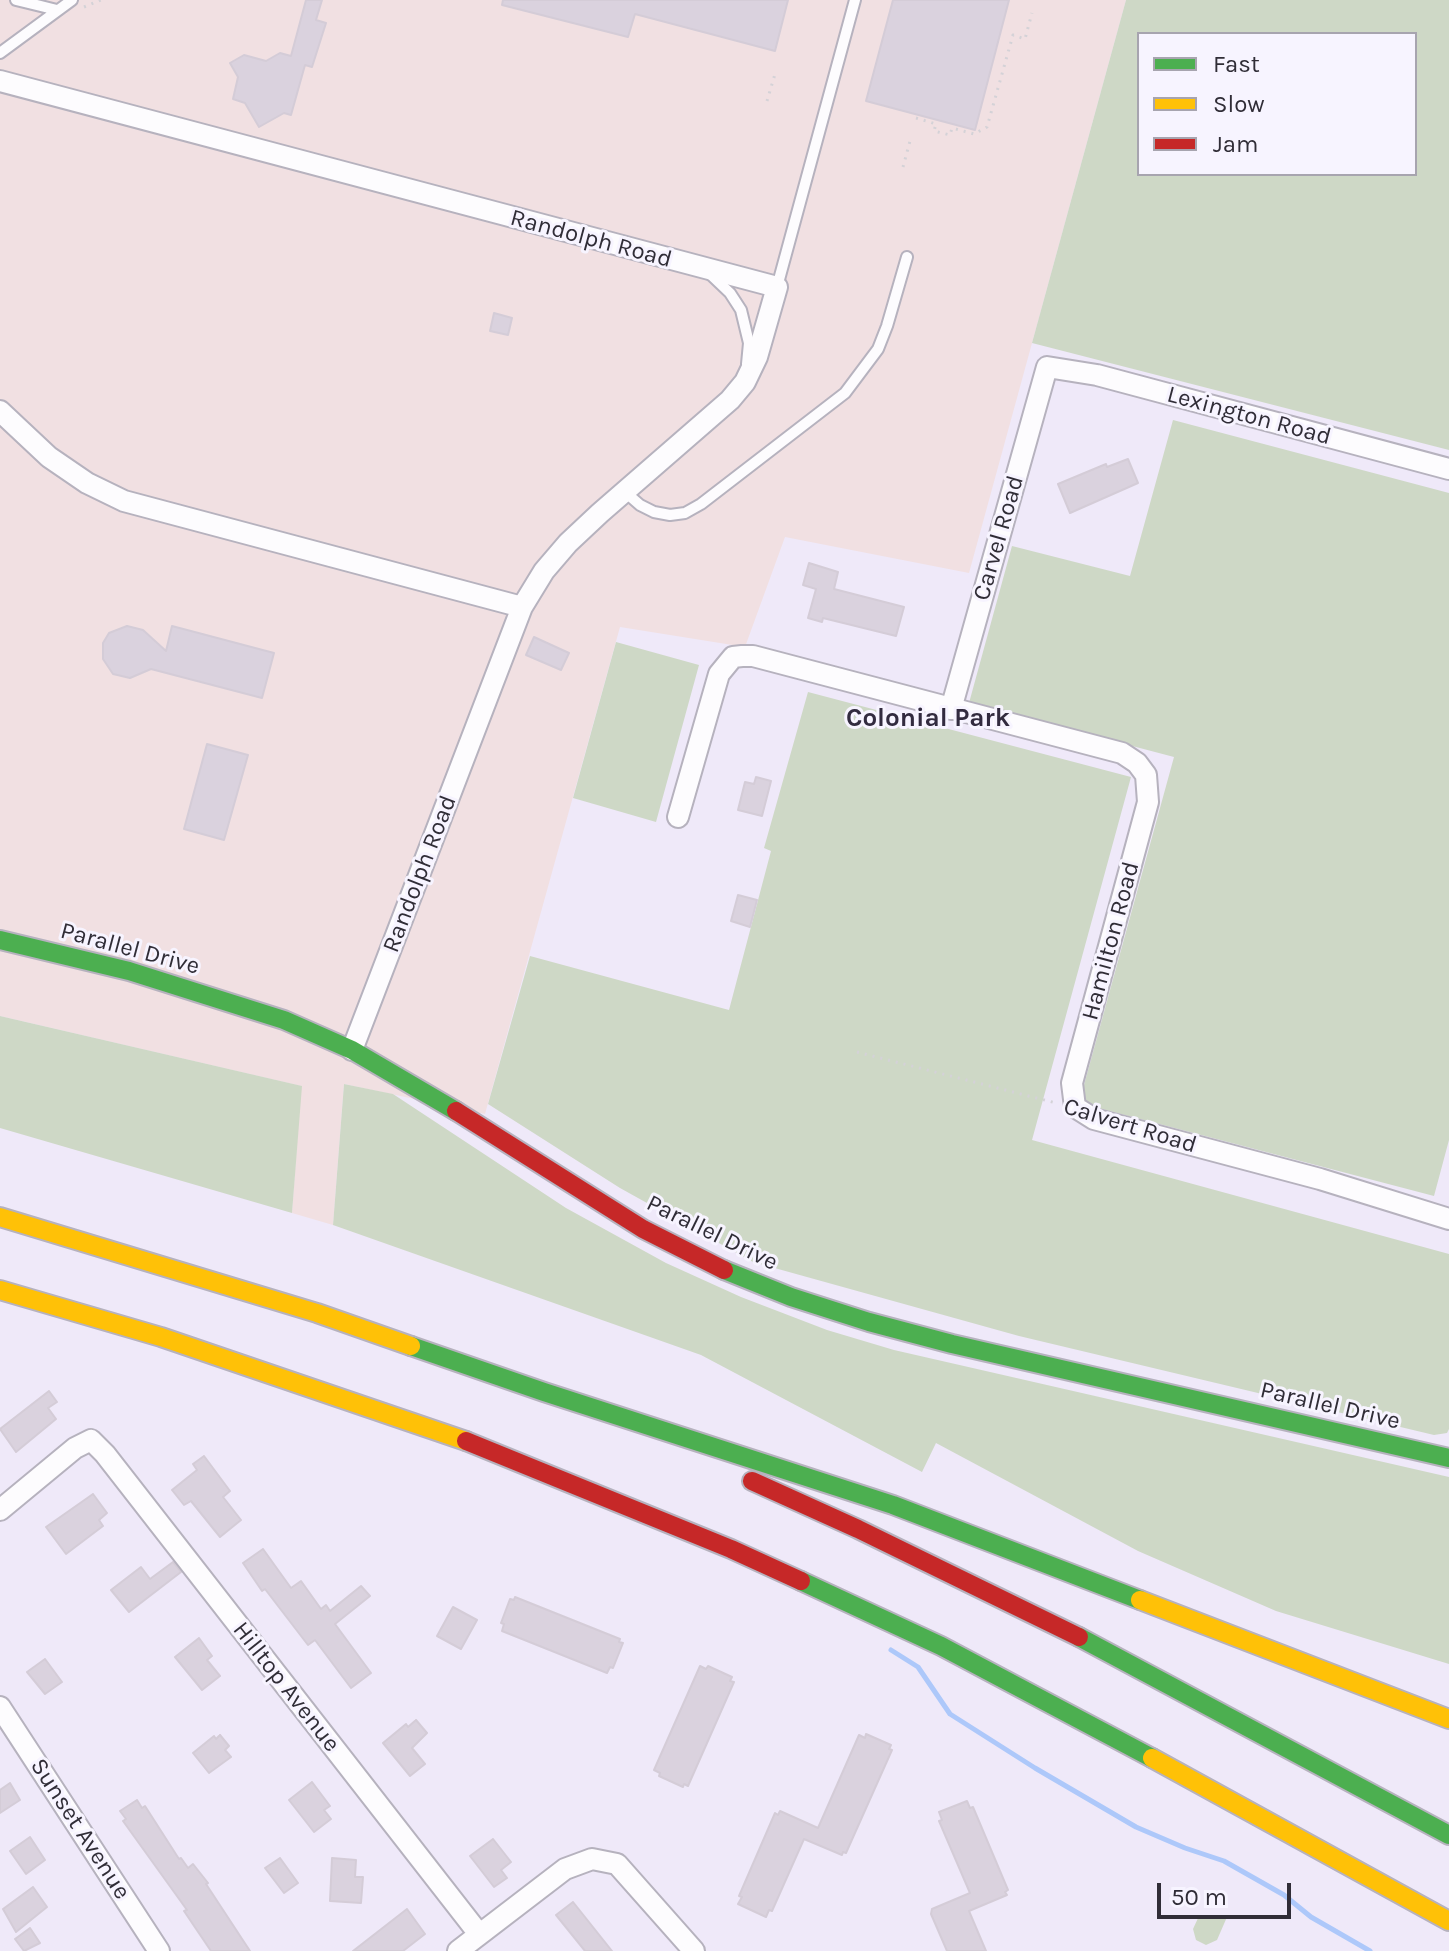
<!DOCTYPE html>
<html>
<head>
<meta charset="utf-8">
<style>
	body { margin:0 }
	#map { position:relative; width:1449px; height:1951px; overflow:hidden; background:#efe9f9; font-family:Karla,sans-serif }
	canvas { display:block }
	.legend { position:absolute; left:1137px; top:32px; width:280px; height:144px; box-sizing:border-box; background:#f7f4ff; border:2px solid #a7a4af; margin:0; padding:10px 14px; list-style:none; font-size:24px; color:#302d37 }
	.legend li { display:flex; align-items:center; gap:16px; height:40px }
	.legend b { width:40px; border:2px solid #a7a4af }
	.scale { position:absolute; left:1157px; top:1883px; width:134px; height:36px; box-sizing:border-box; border:4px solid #302d37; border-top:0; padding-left:10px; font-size:24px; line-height:28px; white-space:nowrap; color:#302d37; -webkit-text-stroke:6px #f7f4ff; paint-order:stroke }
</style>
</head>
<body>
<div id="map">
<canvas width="1449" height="1951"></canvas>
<ul class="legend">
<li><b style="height:10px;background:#4caf50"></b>Fast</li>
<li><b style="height:10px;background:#ffc107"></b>Slow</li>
<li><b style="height:10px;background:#c62828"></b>Jam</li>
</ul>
<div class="scale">50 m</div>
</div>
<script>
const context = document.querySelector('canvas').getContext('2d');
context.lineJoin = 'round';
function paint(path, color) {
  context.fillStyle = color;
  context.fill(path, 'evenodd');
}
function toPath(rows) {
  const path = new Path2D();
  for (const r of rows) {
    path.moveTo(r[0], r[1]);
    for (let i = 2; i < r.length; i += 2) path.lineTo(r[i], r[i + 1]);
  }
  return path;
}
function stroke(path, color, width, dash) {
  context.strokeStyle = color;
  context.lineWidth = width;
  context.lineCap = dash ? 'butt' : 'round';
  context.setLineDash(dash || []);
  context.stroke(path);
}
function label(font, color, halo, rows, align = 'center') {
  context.font = font + ' Karla,sans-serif';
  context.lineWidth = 6;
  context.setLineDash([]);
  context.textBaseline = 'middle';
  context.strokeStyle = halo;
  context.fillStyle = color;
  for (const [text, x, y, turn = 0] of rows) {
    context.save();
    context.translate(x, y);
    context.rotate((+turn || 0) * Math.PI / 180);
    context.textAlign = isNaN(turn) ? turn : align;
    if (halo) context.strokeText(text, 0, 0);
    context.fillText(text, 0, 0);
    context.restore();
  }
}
paint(toPath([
	[0,0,1126,0,969,573,785,537,745,647,620,627,485,1114,344,1084,333,1225,292,1213,301,1086,0,1016]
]), '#f1e0e2');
paint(toPath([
	[1126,0,1449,0,1449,450,1032,343],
	[1139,34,1415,34,1415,174,1139,174],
	[1173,420,1449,493,1449,1140,1434,1196,1079,1103,1174,757,969,703,1012,546,1130,576],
	[616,642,699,665,656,822,573,798],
	[808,692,1131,777,1032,1140,1449,1254,1449,1429,1447,1433,1434,1435,1019,1336,753,1262,620,1188,488,1104,530,956,729,1010,771,851,764,848],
	[0,1016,302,1086,292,1213,0,1128],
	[344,1084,393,1094,566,1208,666,1263,741,1297,827,1330,894,1350,1449,1477,1449,1664,1276,1611,1138,1551,936,1443,922,1472,701,1355,333,1225],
	[1199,1916,1227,1917,1217,1940,1206,1945,1196,1940,1193,1929]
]), '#ced8c6');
stroke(toPath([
	[891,1650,918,1667,950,1714,1035,1768,1136,1827,1185,1848,1224,1861,1284,1895,1311,1917,1370,1951]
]), '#adc8fa', 5);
const building = toPath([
	[306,0,322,0,316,20,326,23,312,67,305,65,291,115,284,113,259,127,245,103,233,99,238,77,230,63,244,55,266,61,280,53,291,56,306,0],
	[503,0,788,0,775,51,635,14,628,37,502,5,503,0],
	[893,0,1009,0,975,130,866,101,893,0],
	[494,313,512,318,508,335,490,331,494,313],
	[1128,459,1138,483,1070,513,1058,484,1106,464,1107,467,1128,459],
	[809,563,838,572,834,589,904,607,896,636,823,618,822,622,808,618,816,589,803,585,809,563],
	[127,626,143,630,166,651,172,626,274,653,262,698,151,669,130,678,113,674,103,659,103,643,109,633,127,626],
	[534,637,569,653,561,670,526,655,534,637],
	[207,744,248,755,224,840,184,829,207,744],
	[756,777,771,781,762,816,738,810,745,782,754,784,756,777],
	[738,895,757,900,750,927,731,921,738,895],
	[49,1391,57,1402,48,1408,56,1419,16,1452,0,1429,49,1391],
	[204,1456,230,1491,223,1497,241,1520,220,1537,191,1501,184,1505,172,1490,197,1470,193,1464,204,1456],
	[93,1494,107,1513,99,1520,103,1526,66,1554,46,1527,93,1494],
	[263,1549,291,1588,301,1581,321,1609,326,1605,330,1611,361,1586,370,1596,335,1624,371,1673,351,1688,315,1640,308,1645,265,1589,262,1591,243,1563,263,1549],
	[173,1562,181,1572,129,1612,111,1590,141,1567,150,1579,173,1562],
	[515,1597,620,1639,619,1642,623,1643,613,1668,610,1667,607,1673,502,1631,504,1624,501,1623,510,1599,514,1600,515,1597],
	[453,1607,477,1620,461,1649,437,1636,453,1607],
	[199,1638,212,1656,207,1660,220,1676,202,1690,175,1657,199,1638],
	[45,1659,62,1682,45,1694,27,1672,45,1659],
	[700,1666,706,1669,708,1666,732,1677,730,1681,734,1682,688,1786,684,1784,683,1787,659,1776,660,1773,654,1770,700,1666],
	[416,1720,427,1733,412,1748,425,1764,410,1776,383,1743,406,1724,408,1727,416,1720],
	[866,1734,891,1745,889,1749,892,1750,846,1853,843,1852,842,1855,804,1839,772,1911,769,1910,766,1917,738,1904,742,1897,739,1896,775,1813,778,1815,780,1811,818,1828,859,1735,865,1738,866,1734],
	[220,1735,229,1746,225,1750,231,1757,209,1773,193,1753,214,1736,216,1739,220,1735],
	[312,1782,330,1806,324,1810,331,1819,314,1832,289,1800,312,1782],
	[10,1783,20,1800,0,1813,0,1790,10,1783],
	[137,1800,142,1808,145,1806,179,1859,181,1858,188,1868,193,1864,208,1883,206,1884,250,1951,211,1951,184,1911,187,1910,123,1821,126,1819,120,1811,137,1800],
	[967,1801,970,1808,973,1807,1008,1890,1005,1892,1007,1895,969,1911,986,1951,947,1951,931,1914,932,1909,970,1893,939,1821,942,1820,939,1812,967,1801],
	[30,1837,45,1860,26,1874,10,1851,30,1837],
	[493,1839,511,1862,501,1870,507,1878,494,1887,470,1856,493,1839],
	[280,1858,298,1883,284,1893,265,1868,280,1858],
	[332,1858,356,1860,355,1877,363,1877,361,1903,330,1901,332,1858],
	[33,1887,47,1907,16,1932,3,1909,33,1887],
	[573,1902,612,1951,585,1951,556,1915,573,1902],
	[407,1909,425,1934,403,1951,353,1951,407,1909],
	[30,1928,40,1943,24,1951,15,1939,30,1928]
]);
paint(building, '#dad2de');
stroke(building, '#d4ccd7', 2);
const lane = toPath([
	[16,0,57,10],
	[0,53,72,0],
	[709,273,730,293,741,310,749,343,747,364],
	[777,287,855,0],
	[624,491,640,505,654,512,670,515,685,513,701,504,845,393,878,349,887,326,907,257]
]);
const street = toPath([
	[0,81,777,287,757,357,745,382,730,400,600,513,568,543,544,571,522,607,352,1050],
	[0,411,49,457,87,483,124,501,522,607],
	[951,709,1047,367,1097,375,1449,469],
	[678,817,719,674,733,657,742,656,753,656,1122,753,1137,763,1146,775,1148,802,1072,1083,1075,1107,1094,1119,1320,1179,1449,1219],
	[0,1510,75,1448,91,1440,105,1454,479,1934],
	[0,1707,159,1951],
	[458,1951,565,1869,592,1859,617,1864,694,1951]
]);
const fast = toPath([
	[0,940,129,971,284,1020,352,1050,456,1111],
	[724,1270,791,1297,869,1322,952,1344,1449,1458],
	[411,1346,544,1392,893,1505,1140,1600],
	[801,1581,941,1646,1152,1758],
	[1079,1637,1449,1835]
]);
const slow = toPath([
	[0,1217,317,1313,411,1346],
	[0,1290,161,1337,466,1441],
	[1140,1600,1449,1719],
	[1152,1758,1449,1921]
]);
const jam = toPath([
	[456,1111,643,1229,724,1270],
	[466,1441,731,1549,801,1581],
	[752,1481,858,1529,1079,1637]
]);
stroke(lane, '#b6b2be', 14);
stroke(street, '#b6b2be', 24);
stroke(fast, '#b6b2be', 22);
stroke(slow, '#b6b2be', 22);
stroke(jam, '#b6b2be', 22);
stroke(toPath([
	[84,7,101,0],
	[767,101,775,74],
	[916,118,936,124,934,131,950,135,952,128,974,134,987,127,1013,35,1025,39,1032,13],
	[903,167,910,141],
	[857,1052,1056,1103]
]), '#d4d2d7', 3, [2, 6]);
stroke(lane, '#fdfcfe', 10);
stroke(street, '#fdfcfe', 20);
stroke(fast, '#4caf50', 18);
stroke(slow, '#ffc107', 18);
stroke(jam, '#c62828', 18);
label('24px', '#302d37', '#f7f4ff', [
	["Randolph Road",591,239,15],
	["Lexington Road",1249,416,15],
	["Carvel Road",999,538,-74],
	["Randolph Road",420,874,-69],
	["Hamilton Road",1111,941,-75],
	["Parallel Drive",130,949,15],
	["Calvert Road",1130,1126,17],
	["Parallel Drive",712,1233,26],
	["Parallel Drive",1330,1406,13],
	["Hilltop Avenue",286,1687,52],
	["Sunset Avenue",80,1829,57]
]);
label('bold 26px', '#322b3f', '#f7f4ff', [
	["Colonial Park",928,719]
]);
</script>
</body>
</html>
